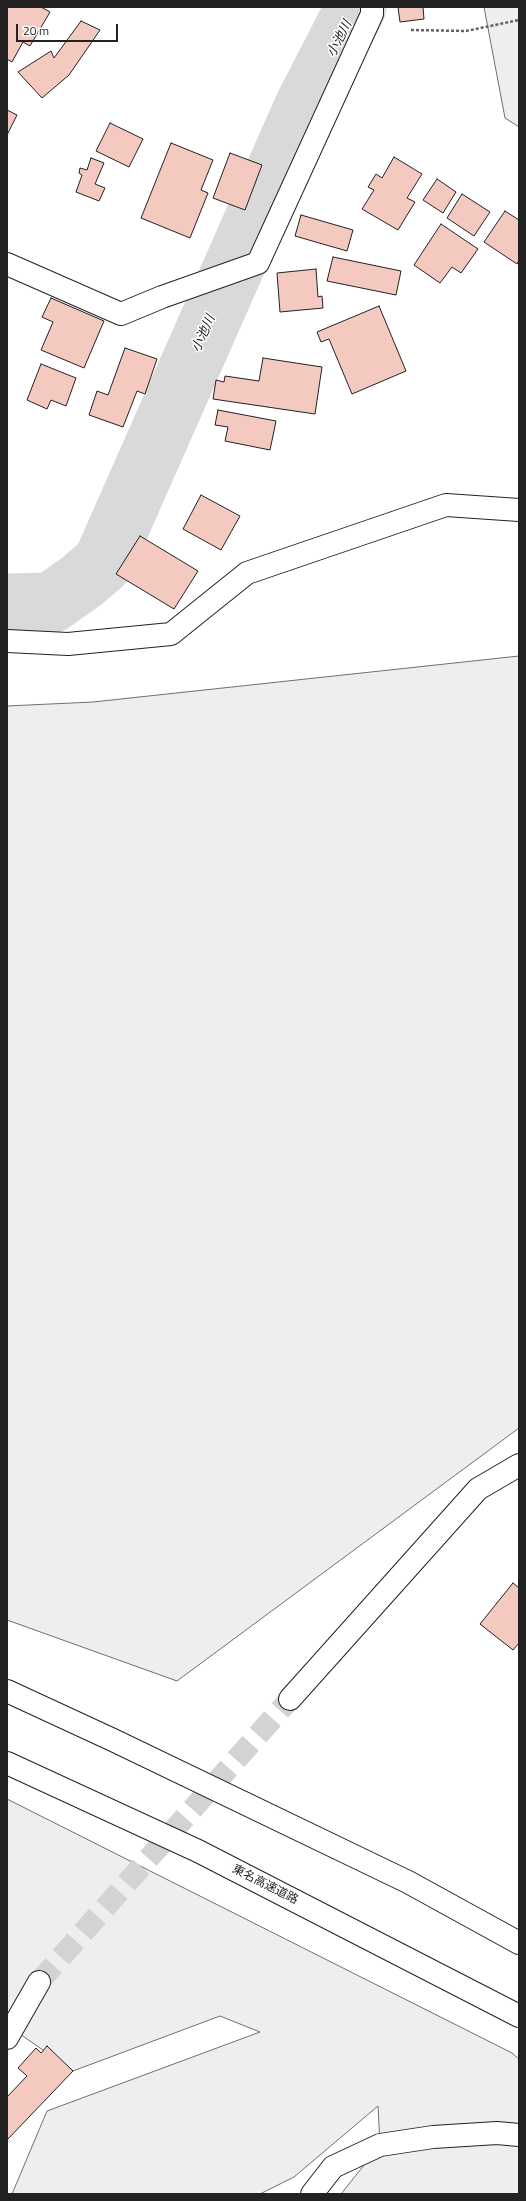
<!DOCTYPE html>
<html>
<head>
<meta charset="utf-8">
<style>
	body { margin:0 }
	#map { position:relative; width:526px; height:2201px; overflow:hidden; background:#fff; font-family:"Titillium Web",sans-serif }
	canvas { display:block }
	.frame { position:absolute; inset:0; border:8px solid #222; pointer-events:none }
	.scale { position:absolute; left:16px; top:24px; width:102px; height:18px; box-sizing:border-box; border:2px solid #222; border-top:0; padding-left:5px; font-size:12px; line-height:14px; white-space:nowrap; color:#222; -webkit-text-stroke:3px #fff; paint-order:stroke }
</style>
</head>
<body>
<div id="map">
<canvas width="526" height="2201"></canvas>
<div class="frame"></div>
<div class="scale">20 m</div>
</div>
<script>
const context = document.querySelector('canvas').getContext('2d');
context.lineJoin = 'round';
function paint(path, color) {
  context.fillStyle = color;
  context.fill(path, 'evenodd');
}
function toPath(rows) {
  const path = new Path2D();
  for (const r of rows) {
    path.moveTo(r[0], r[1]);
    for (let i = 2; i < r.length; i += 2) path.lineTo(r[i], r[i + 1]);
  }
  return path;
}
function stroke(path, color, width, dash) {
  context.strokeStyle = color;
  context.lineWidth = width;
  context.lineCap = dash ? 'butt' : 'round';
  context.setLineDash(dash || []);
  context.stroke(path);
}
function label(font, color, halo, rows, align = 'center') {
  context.font = font + ' "Titillium Web","Noto Sans JP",sans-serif';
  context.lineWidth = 3;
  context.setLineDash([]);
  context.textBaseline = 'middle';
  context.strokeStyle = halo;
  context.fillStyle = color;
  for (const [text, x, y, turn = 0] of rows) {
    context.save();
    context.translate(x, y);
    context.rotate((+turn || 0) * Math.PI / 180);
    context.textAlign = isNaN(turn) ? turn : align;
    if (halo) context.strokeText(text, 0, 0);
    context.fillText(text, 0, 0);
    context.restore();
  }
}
const green = toPath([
	[484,7,519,7,519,127,505,118,484,7],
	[519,656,519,1428,177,1681,7,1620,7,706,93,702,519,656],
	[7,1799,512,2053,519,2059,519,2194,341,2194,380,2145,378,2106,294,2177,260,2194,12,2194,47,2111,260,2032,220,2016,73,2071,7,2025,7,1799]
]);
paint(green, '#eee');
stroke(green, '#6f6f6f', 1);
stroke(toPath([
	[7,604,51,603,82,581,103,563,305,106,356,7]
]), '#d9d9d9', 61);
const building = toPath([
	[7,7,41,7,50,12,30,46,23,42,12,62,7,59,7,7],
	[398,7,423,7,424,19,400,22,398,7],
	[81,21,100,30,69,75,42,98,18,72,51,51,54,58,81,21],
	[7,110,17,115,7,135,7,110],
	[110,123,143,139,129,167,96,151,110,123],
	[171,143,213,160,201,190,208,193,190,238,141,218,171,143],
	[230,153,262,165,245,210,213,198,230,153],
	[394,157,422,174,407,198,415,202,398,230,362,209,374,190,368,187,376,174,382,178,394,157],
	[91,158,104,163,95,184,105,188,99,201,76,192,82,175,79,173,80,168,87,170,91,158],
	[437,179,456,192,443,213,423,200,437,179],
	[462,194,490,212,474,236,447,218,462,194],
	[505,211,519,220,519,260,517,264,484,242,505,211],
	[301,215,353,230,347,251,295,236,301,215],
	[441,224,478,249,461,273,452,267,440,283,414,265,441,224],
	[333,257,401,271,396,295,327,281,333,257],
	[316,269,318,297,322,296,323,308,280,312,277,273,316,269],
	[51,298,104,321,84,368,41,350,53,322,42,317,51,298],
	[379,306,406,371,352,394,329,339,321,342,317,332,379,306],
	[125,348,157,359,145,394,137,391,123,427,89,415,97,391,108,395,125,348],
	[263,358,322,367,315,414,213,399,216,380,224,382,225,376,259,381,263,358],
	[41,364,76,378,66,406,51,400,47,409,27,400,41,364],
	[218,410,276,421,270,450,225,441,228,427,215,425,218,410],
	[201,495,240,516,221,550,183,529,201,495],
	[140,536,198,571,174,609,116,574,140,536],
	[513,1583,519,1588,519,1643,513,1650,480,1624,513,1583],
	[47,2046,73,2071,7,2140,7,2097,27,2076,18,2068,36,2048,41,2053,47,2046]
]);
paint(building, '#f3c9c0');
stroke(building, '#222', 1);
stroke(toPath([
	[39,1982,290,1699]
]), '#d3d3d3', 22, [22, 11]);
const minor = toPath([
	[7,264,121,314,162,297,258,263,372,14,372,7],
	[7,641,68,644,171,634,247,573,446,505,519,510],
	[7,2038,39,1982],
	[312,2194,333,2167,380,2145,433,2137,497,2133,519,2135]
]);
const tertiary = toPath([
	[290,1699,478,1489,519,1465]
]);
const motorway = toPath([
	[7,1691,113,1740,408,1882,519,1943],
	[7,1763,198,1851,519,2016]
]);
stroke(minor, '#222', 24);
stroke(tertiary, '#222', 24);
stroke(motorway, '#222', 24);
stroke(toPath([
	[411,30,466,31,519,20]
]), '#646464', 2.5, [3, 2]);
stroke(minor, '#fff', 22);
stroke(tertiary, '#fff', 22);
stroke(motorway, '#fff', 22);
label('12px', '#222', '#fff', [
	["東名高速道路",265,1885,27]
]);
label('italic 13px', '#222', '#fff', [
	["小池川",340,39,-63],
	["小池川",204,334,-66]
]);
</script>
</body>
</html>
